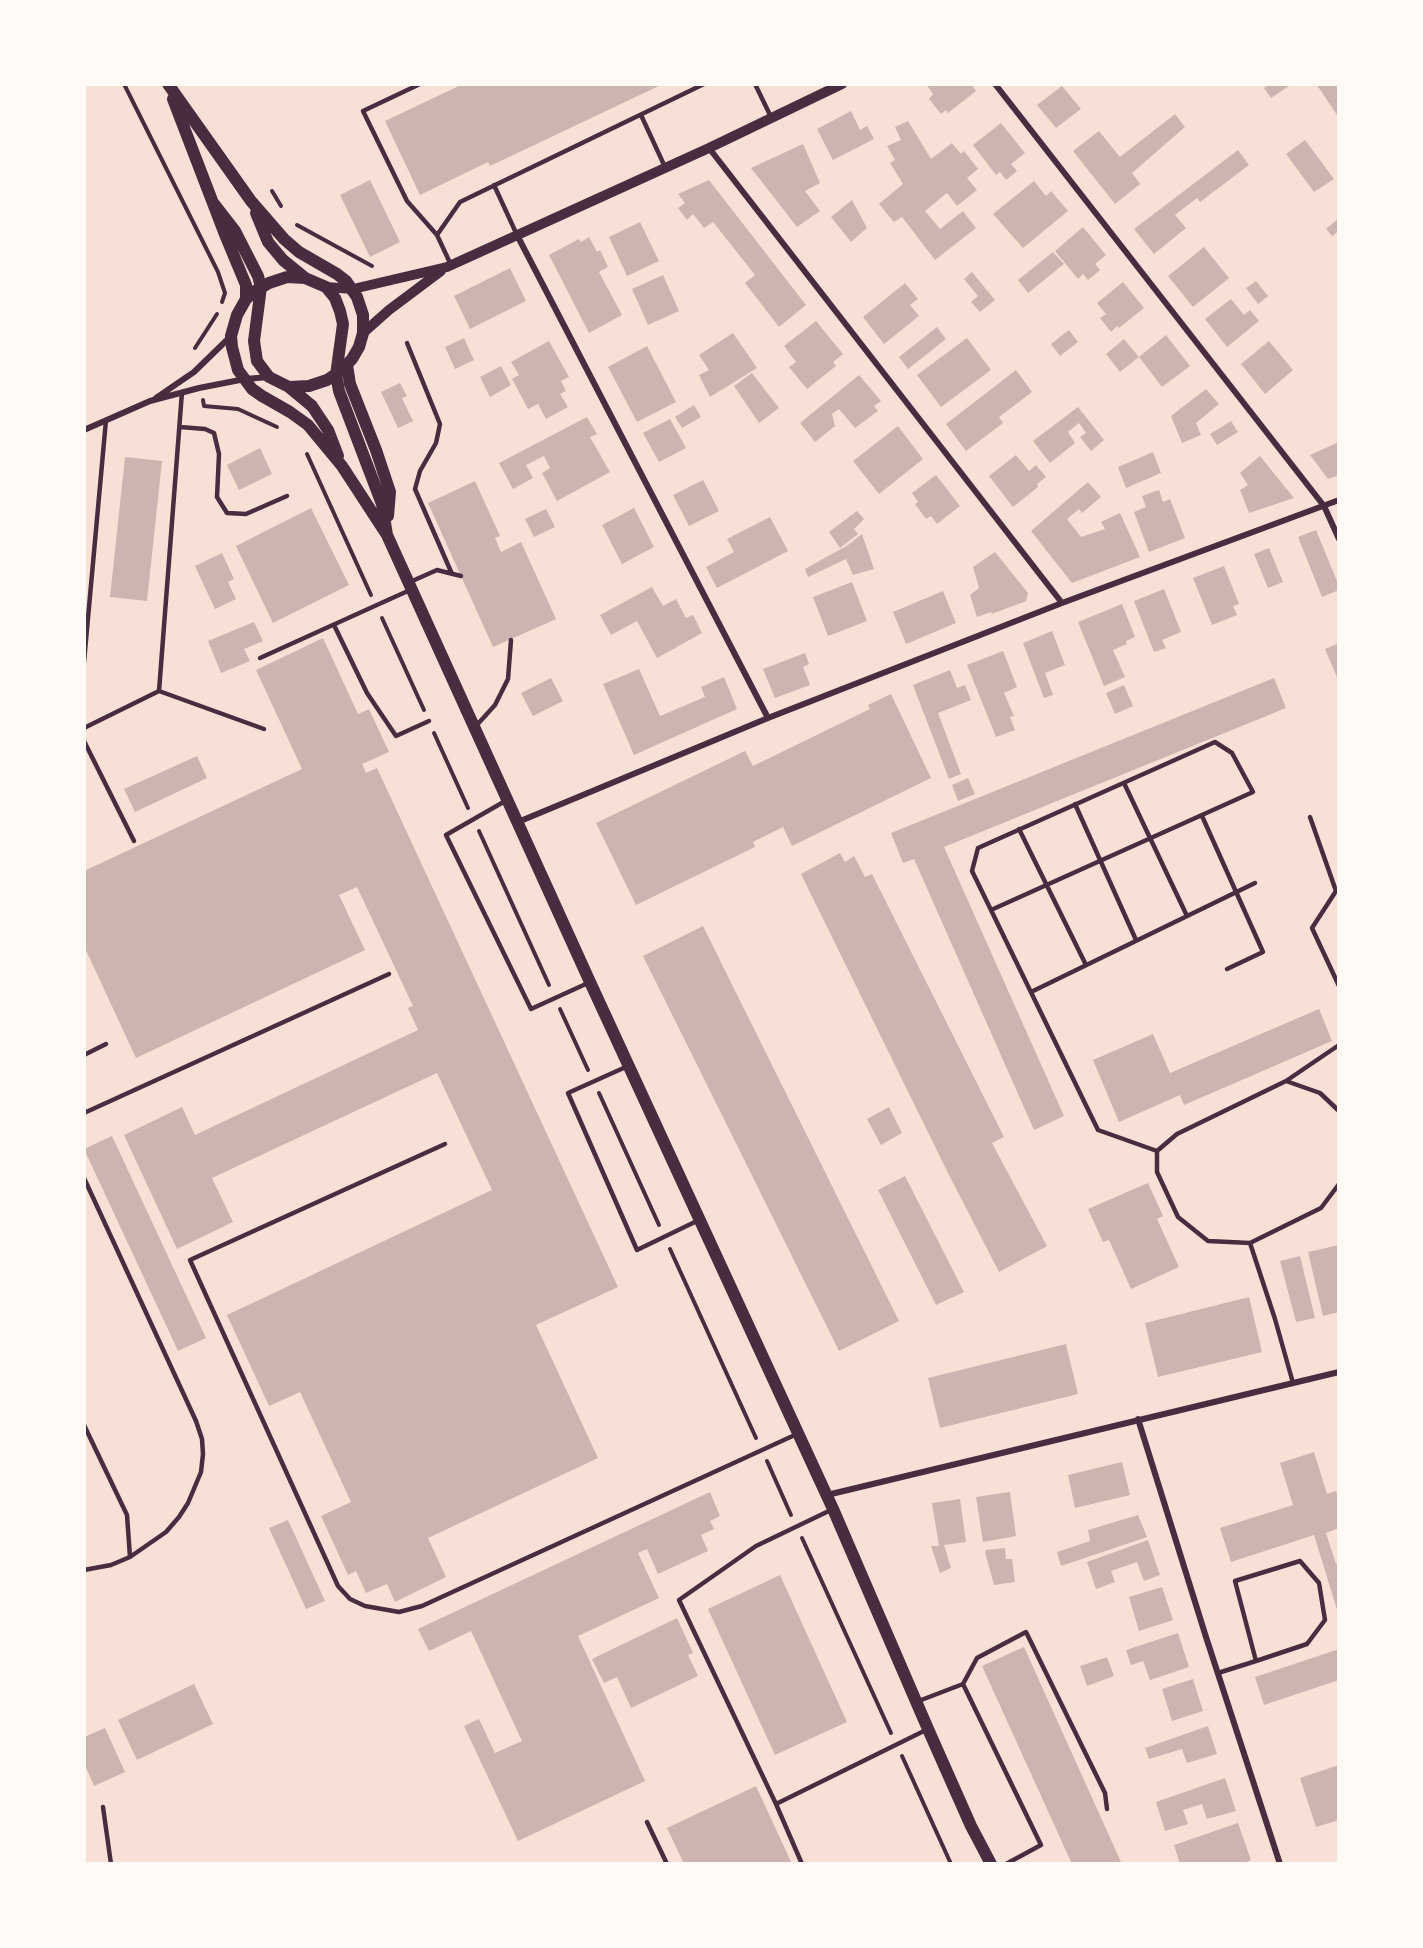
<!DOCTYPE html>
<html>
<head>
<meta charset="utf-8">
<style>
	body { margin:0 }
	#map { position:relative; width:1423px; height:1948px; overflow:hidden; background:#f7e1d7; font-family:"Golos Text",sans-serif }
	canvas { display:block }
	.frame { position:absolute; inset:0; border:86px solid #fffaf5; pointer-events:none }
</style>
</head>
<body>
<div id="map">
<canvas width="1423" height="1948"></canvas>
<div class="frame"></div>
</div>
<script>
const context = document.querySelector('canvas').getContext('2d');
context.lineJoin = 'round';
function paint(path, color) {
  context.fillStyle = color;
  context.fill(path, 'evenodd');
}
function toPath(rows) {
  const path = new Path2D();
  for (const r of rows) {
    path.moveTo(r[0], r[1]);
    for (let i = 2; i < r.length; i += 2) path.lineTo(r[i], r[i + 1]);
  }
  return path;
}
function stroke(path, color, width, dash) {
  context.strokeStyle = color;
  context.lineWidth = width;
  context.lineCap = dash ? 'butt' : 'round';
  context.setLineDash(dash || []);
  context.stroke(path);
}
paint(toPath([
	[463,84,663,84,490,166,488,162,420,195,385,121],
	[926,84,971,84,976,91,948,113,946,110,941,114,929,99,933,94],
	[1270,84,1292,84,1271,98,1264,88],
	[1316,84,1339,84,1339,118,1321,91],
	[1062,86,1081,109,1056,128,1037,105],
	[851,111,860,130,867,126,874,139,833,160,817,129],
	[1175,114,1185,127,1132,173,1140,184,1115,204,1073,151,1099,131,1120,157],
	[908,121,931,159,952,143,961,154,964,151,978,169,967,178,977,190,957,206,947,193,925,211,940,229,963,211,976,228,935,260,902,217,894,222,879,204,903,184,890,163,895,160,887,146,901,140,895,127],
	[1001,123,1025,153,1011,164,1017,171,1006,180,1000,172,996,175,973,145],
	[1305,140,1334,179,1314,192,1286,154],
	[803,144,820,183,805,191,820,211,797,227,751,168],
	[1238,150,1249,165,1200,202,1197,198,1175,215,1186,228,1154,254,1134,229],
	[370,180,400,242,370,257,340,195],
	[709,180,806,305,779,327,745,283,755,275,713,222,704,228,693,214,687,220,678,208,685,203,678,194],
	[1034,181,1046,196,1051,191,1068,211,1023,248,993,214],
	[852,200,867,228,851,242,831,217],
	[1339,218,1339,231,1332,236,1326,229],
	[640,222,659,261,627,276,609,237],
	[1083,227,1106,255,1095,264,1100,270,1088,280,1083,274,1078,279,1055,251],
	[589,237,597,252,600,250,608,267,599,272,622,315,589,333,549,255,579,239,581,242],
	[1204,247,1229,278,1193,307,1168,276],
	[1053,252,1064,264,1028,293,1018,280],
	[510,268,526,301,470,329,454,296],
	[972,272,995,300,980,312,971,302,978,296,964,279],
	[663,275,679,311,648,325,632,289],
	[1256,281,1268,296,1258,304,1246,288],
	[1123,282,1144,308,1119,328,1117,326,1111,332,1100,318,1106,314,1097,303],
	[905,283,918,299,910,305,919,316,884,344,863,317],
	[1231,299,1244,315,1250,310,1259,321,1227,347,1205,319],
	[816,321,843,354,833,362,836,366,807,389,789,367,796,362,784,346],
	[937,327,946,339,908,369,899,357],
	[1069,330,1078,342,1060,356,1051,344],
	[733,333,757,368,710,397,699,375,709,370,699,355],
	[1166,335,1190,366,1162,387,1139,357],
	[464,338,474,360,455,369,445,347],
	[967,338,991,370,941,407,917,375],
	[1124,339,1139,357,1120,372,1106,354],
	[549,341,569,377,561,381,566,391,560,394,568,407,546,419,538,404,528,409,512,379,519,375,511,362],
	[1269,341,1293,370,1265,394,1241,364],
	[647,346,676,402,637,422,608,367],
	[501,366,511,385,490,397,480,377],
	[1016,370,1032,392,999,417,1003,423,966,451,946,424],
	[752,373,779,408,759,423,734,386],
	[859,375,881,401,874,406,878,411,855,428,839,409,832,414,835,426,815,442,800,423],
	[400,383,407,396,402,398,413,421,398,428,381,392],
	[1206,389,1219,404,1196,423,1201,435,1182,443,1171,416],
	[694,405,701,417,682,428,675,417],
	[1078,407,1104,440,1091,451,1080,437,1086,433,1079,423,1068,432,1075,443,1050,463,1033,441],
	[587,417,597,434,590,437,610,472,557,501,542,473,550,468,544,456,526,465,533,478,513,489,499,463],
	[670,419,686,448,659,462,643,433],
	[1231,421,1238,432,1217,445,1210,434],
	[898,426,923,459,879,494,853,461],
	[1339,442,1339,475,1328,479,1310,455],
	[260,448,272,474,239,490,227,465],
	[1153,452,1161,473,1126,488,1118,467],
	[1016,455,1029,471,1036,465,1046,477,1037,484,1038,487,1013,507,989,476],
	[1260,456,1294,498,1249,513,1240,490,1248,485,1240,473],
	[125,457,162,461,147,601,110,597],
	[936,475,960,506,937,524,931,516,926,519,915,504,918,502,912,493],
	[703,480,719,511,689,526,673,495],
	[475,481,500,536,495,538,501,552,521,542,556,619,493,647,428,503],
	[1088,482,1101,497,1082,513,1079,509,1067,519,1081,537,1105,529,1101,522,1120,513,1140,557,1072,583,1031,531],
	[1159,490,1163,502,1170,499,1185,538,1149,552,1134,512,1146,507,1142,496],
	[311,508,349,585,273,623,236,546],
	[634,508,654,547,622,564,602,525],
	[546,509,555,527,534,537,525,519],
	[857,511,864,519,854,529,858,534,840,548,829,532],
	[770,517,788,551,717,588,706,567,734,552,727,539],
	[1316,530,1339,586,1339,590,1322,597,1298,537],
	[862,534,874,569,853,575,846,559,808,577,805,569,848,545],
	[1269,548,1283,582,1268,588,1254,554],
	[995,552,1028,593,1026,601,992,614,991,612,977,617,970,595,979,588,973,567],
	[222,553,234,579,228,582,236,599,215,609,195,566],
	[1224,566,1239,604,1233,606,1237,615,1212,625,1193,578],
	[852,582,867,621,828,636,813,597],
	[652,587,663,606,676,599,686,618,693,615,702,633,657,658,637,621,611,635,600,615],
	[1164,589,1181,632,1162,640,1166,648,1154,652,1134,601],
	[943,591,956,623,906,644,893,612],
	[1122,604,1135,637,1126,641,1127,644,1113,650,1125,677,1104,686,1078,622],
	[254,622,263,641,244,649,250,661,221,673,208,641],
	[1052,631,1065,665,1045,673,1053,695,1044,698,1023,643],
	[323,638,358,714,369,709,389,752,362,764,366,773,377,768,618,1287,536,1325,598,1458,428,1538,446,1577,395,1602,387,1584,366,1593,356,1571,348,1575,321,1516,351,1502,300,1392,269,1406,227,1315,492,1190,437,1073,212,1178,233,1222,177,1249,124,1135,182,1107,195,1135,418,1030,408,1008,413,1006,357,887,339,895,365,950,136,1058,84,946,84,871,302,769,256,670],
	[1339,643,1339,682,1325,649],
	[1003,651,1017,687,1004,693,1014,716,1010,717,1015,730,996,737,967,665],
	[805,653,809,664,803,667,810,685,775,698,763,669],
	[639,669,660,716,705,697,701,687,724,677,737,709,634,755,603,684],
	[950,670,957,688,965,685,971,700,938,713,961,774,949,779,913,685],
	[551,678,563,701,533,716,521,693],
	[1274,678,1286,708,944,847,1064,1116,1034,1130,914,859,903,863,891,833],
	[1124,685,1133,706,1115,714,1106,693],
	[891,694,931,778,792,846,783,827,753,842,755,847,636,905,596,823,745,751,753,766,870,709,868,705],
	[197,756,207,778,135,812,124,789],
	[968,778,975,794,958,801,952,785],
	[840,853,845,862,854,856,865,877,872,874,1004,1137,992,1143,1047,1246,999,1272,948,1173,801,874],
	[703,926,899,1321,839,1351,643,956],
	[1319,1009,1332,1041,1184,1105,1180,1095,1119,1122,1093,1060,1153,1034,1170,1073],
	[889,1107,902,1133,881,1145,867,1119],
	[112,1136,206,1338,178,1351,84,1149],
	[905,1176,964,1292,936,1305,878,1190],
	[1148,1183,1163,1216,1157,1219,1179,1267,1131,1289,1109,1240,1103,1242,1088,1209],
	[1339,1245,1339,1312,1323,1316,1308,1252],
	[1300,1256,1315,1318,1296,1322,1280,1261],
	[1249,1297,1262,1352,1158,1377,1145,1323],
	[1066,1344,1078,1394,940,1428,928,1378],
	[1314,1452,1327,1494,1336,1491,1339,1501,1339,1528,1326,1533,1336,1564,1339,1563,1338,1613,1314,1535,1231,1562,1220,1528,1293,1505,1280,1463],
	[1122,1462,1130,1495,1075,1508,1068,1475],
	[710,1492,720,1516,710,1521,714,1529,701,1535,708,1551,658,1574,647,1549,638,1553,659,1598,578,1636,645,1781,518,1841,464,1726,479,1719,495,1753,522,1741,471,1631,429,1651,418,1629],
	[1010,1492,1016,1536,983,1542,976,1497],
	[960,1499,966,1542,944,1545,951,1568,940,1573,931,1546,939,1546,932,1503],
	[1138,1515,1147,1537,1061,1566,1057,1552,1090,1541,1088,1530],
	[288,1520,325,1601,306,1609,269,1528],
	[1148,1540,1160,1575,1144,1581,1137,1562,1111,1571,1115,1582,1096,1589,1087,1562],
	[1005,1548,1006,1559,1012,1559,1015,1582,994,1585,985,1552,986,1550],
	[780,1575,847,1722,775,1755,708,1609],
	[1162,1587,1173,1620,1139,1631,1129,1597],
	[677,1618,693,1653,688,1655,698,1676,631,1708,617,1677,604,1683,592,1659],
	[1178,1633,1189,1667,1150,1680,1143,1661,1131,1665,1126,1650],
	[1024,1647,1121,1862,1116,1864,1072,1864,982,1666],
	[1339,1649,1339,1680,1264,1705,1255,1677],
	[1107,1657,1114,1676,1087,1686,1080,1666],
	[1193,1679,1203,1711,1172,1721,1162,1689],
	[194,1684,213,1724,137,1760,118,1720],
	[1208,1726,1217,1754,1187,1763,1182,1749,1149,1759,1145,1748],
	[105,1728,125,1772,94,1786,84,1763,84,1737],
	[1339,1765,1339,1820,1316,1827,1300,1778],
	[1225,1778,1236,1811,1207,1819,1202,1804,1183,1810,1188,1824,1165,1831,1156,1802],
	[756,1786,792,1864,684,1864,667,1828],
	[1238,1823,1251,1860,1243,1864,1180,1864,1174,1845]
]), '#ccb4b1');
stroke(toPath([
	[124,84,218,272,225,293,222,302],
	[272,191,281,206],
	[297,225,372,266],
	[195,348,217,314],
	[203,400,204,406,238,409,277,427],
	[307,454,371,595],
	[382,618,424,710],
	[434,733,468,808],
	[479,831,549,985],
	[560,1009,588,1070],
	[599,1093,659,1225],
	[670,1249,756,1438],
	[767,1461,791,1515],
	[802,1538,891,1733],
	[902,1756,951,1864]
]), '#4a2c40', 4);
stroke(toPath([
	[420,84,363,111,407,201,437,235],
	[755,84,771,117],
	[641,115,665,167],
	[494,185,517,235],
	[451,265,437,235,460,202,704,84],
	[407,343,440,424,436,443,420,471,415,489,452,574],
	[180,427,205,429,214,433,219,454,217,497,227,513,246,514,287,496],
	[410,582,437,570,461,576],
	[334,625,367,693,396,736,429,721],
	[260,658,410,590],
	[84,662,106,420],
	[159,691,182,392],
	[476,726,495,705,508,679,511,640],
	[84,728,159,691,264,729],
	[84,741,134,841],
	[1124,783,1187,916],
	[507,800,446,835,531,1009,588,983],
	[1075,804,1136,940],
	[1202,816,1263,952,1227,969],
	[1310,817,1336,891,1312,928,1339,986],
	[1019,829,1086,965],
	[991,910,1253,792,1232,753,1215,742,978,848,972,871,1098,1130,1157,1151],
	[1031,992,1255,883],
	[84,1055,106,1044],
	[628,1066,568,1093,637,1250,699,1220],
	[1286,1081,1339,1045],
	[1339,1111,1320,1093,1286,1081,1177,1134,1157,1151,1157,1172,1178,1217,1208,1241,1250,1243,1321,1208,1339,1184],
	[84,1113,389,974],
	[445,1144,190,1260,338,1586,350,1599,365,1606,399,1612,422,1606,797,1434],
	[84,1178,196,1421,202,1439,203,1454,201,1472,188,1503,179,1517,166,1532,130,1557,111,1565,84,1570],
	[1250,1243,1275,1319,1293,1383],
	[84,1425,127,1515,130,1557],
	[1218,1673,1256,1661,1307,1644,1325,1620,1319,1583,1300,1561,1235,1581,1256,1661],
	[963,1684,1041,1845,1006,1864],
	[916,1702,963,1684,977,1658,1026,1632,1105,1793,1107,1809],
	[776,1804,679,1600,756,1546,833,1509],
	[103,1807,111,1864],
	[647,1822,667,1864],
	[802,1864,776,1804,928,1729]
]), '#4a2c40', 4.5);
stroke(toPath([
	[995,84,1324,506,1339,539],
	[709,148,1062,603],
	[517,235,768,718],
	[156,398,194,372,231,336],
	[84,430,150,401,199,388,245,379,269,377],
	[518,822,768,718,1062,603,1339,500],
	[1138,1419,1206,1637,1280,1864],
	[827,1495,1339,1372]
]), '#4a2c40', 6);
stroke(toPath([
	[326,287,353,289,447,267,709,148,842,84],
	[363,333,389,310,441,271]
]), '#4a2c40', 10);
stroke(toPath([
	[168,84,251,201,284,239,299,252,337,274,346,281,357,297,363,315,363,333,359,347,352,359,342,370,327,380,309,386,289,387],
	[173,99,226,237,246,285,246,299],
	[214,204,235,231,258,276,261,287,254,341,257,361,269,377,289,387,312,406,328,430,338,456],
	[256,213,268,242,283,260,305,278],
	[347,365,350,384,376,450,390,492,388,516],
	[387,535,382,504,339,391,336,375,343,324,340,311,335,298,326,287,305,278,287,277,269,283,255,291,246,299,237,315,231,336,232,347,238,370,252,389,262,396,290,412,308,425,342,466,387,535,590,982,833,1509,928,1729,971,1826,991,1864]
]), '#4a2c40', 12);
</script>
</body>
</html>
